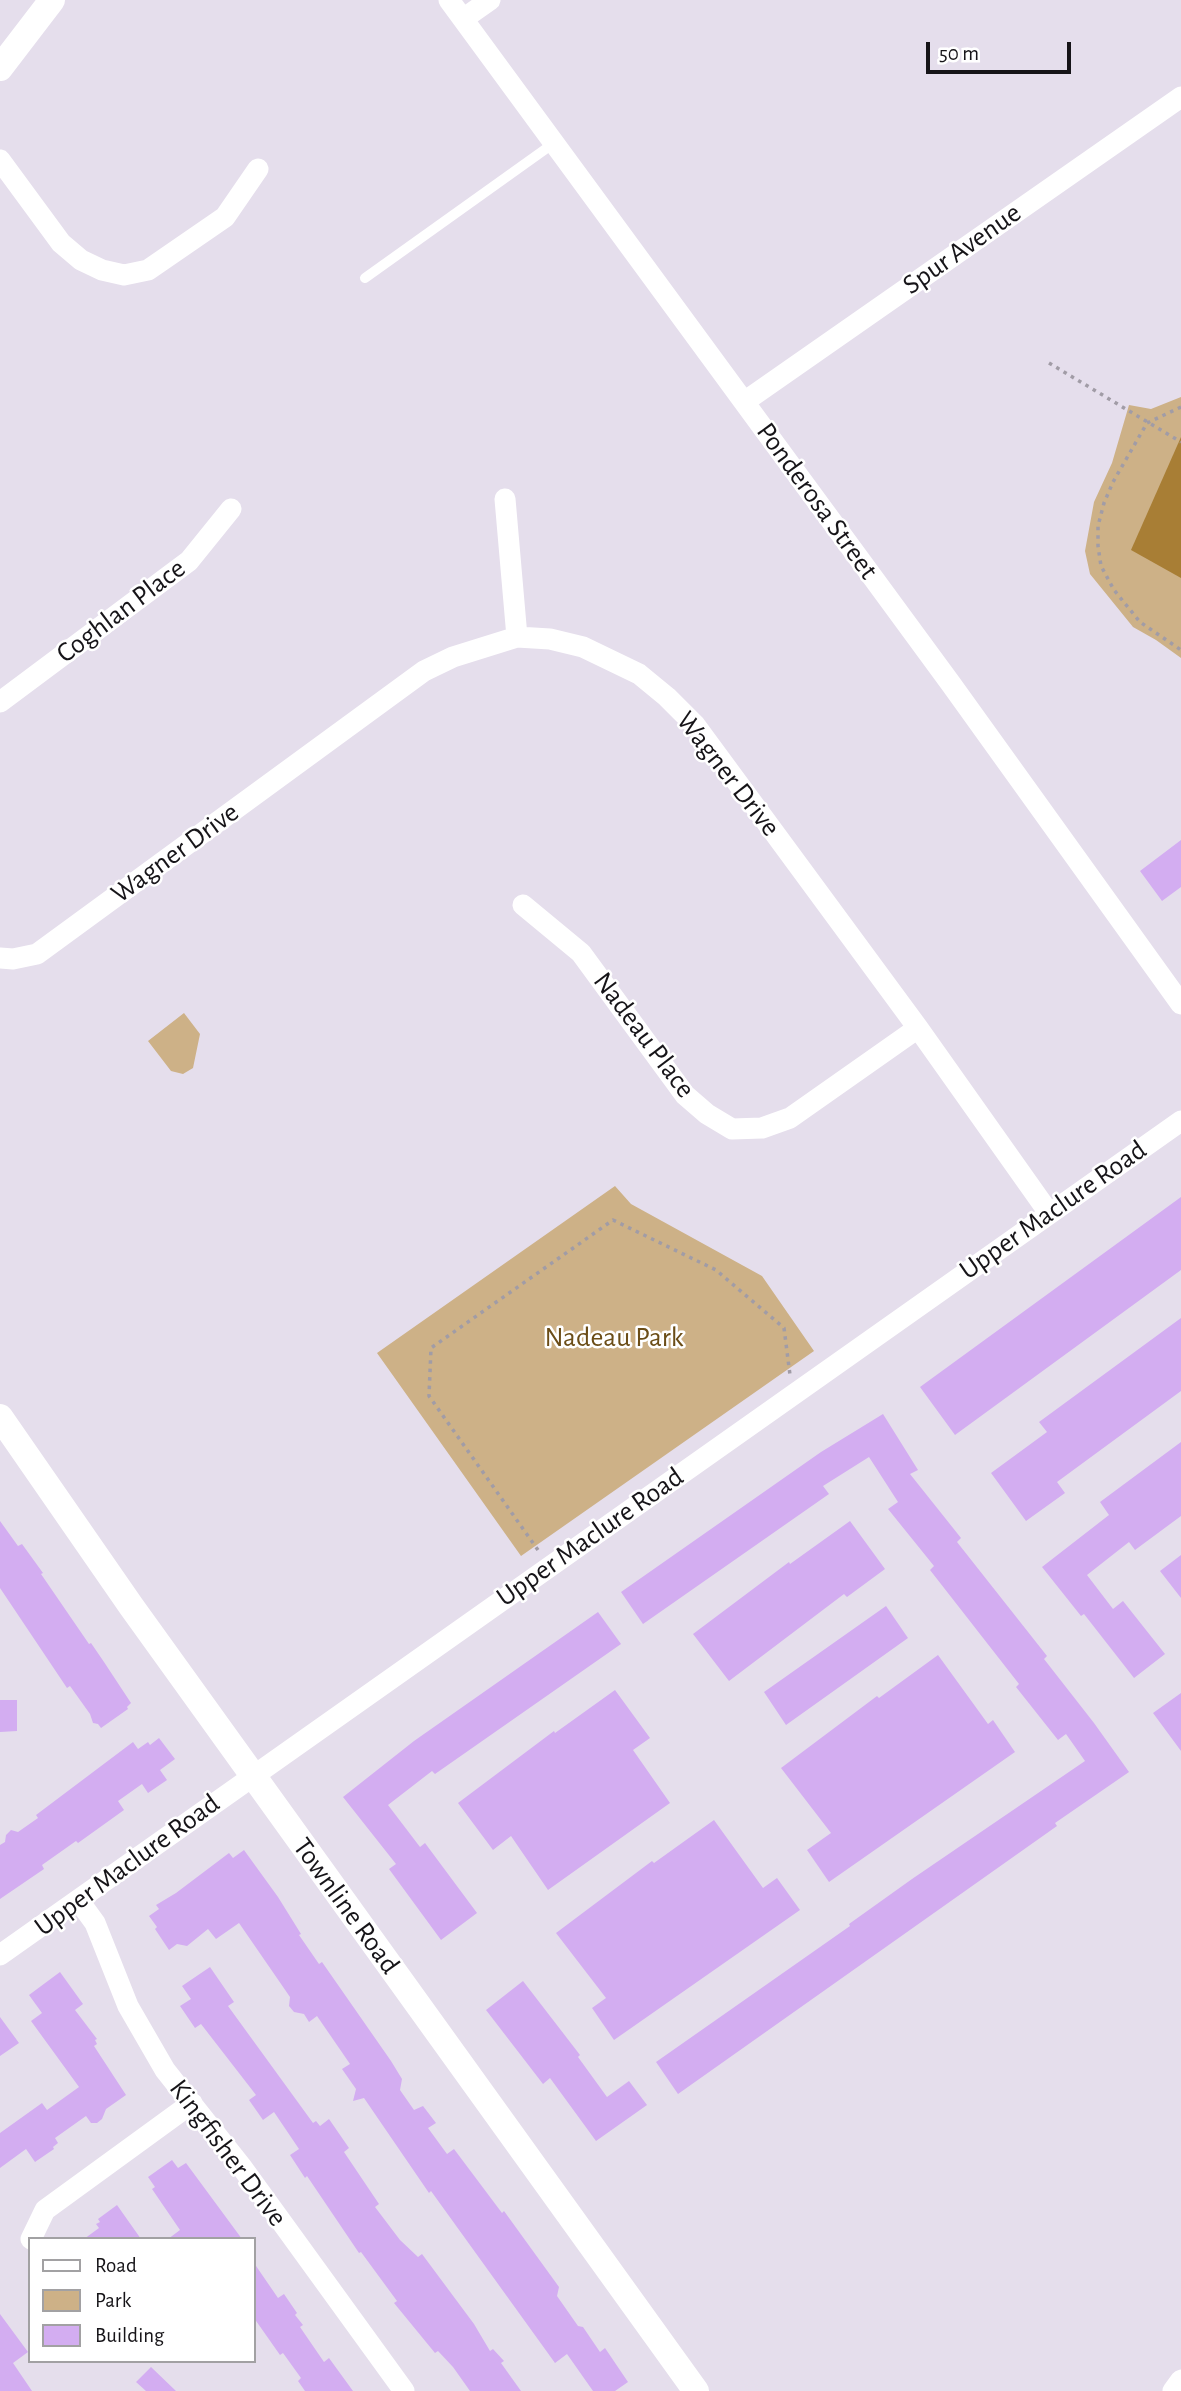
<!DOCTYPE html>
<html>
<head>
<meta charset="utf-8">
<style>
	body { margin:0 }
	#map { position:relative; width:1181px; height:2391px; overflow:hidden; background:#e5deec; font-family:"Alegreya Sans",sans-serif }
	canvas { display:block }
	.legend { position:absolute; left:28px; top:2237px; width:228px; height:126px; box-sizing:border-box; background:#fff; border:2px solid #a2a1a3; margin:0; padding:9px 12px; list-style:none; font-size:21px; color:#161418 }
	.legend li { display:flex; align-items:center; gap:14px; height:35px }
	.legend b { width:35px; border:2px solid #a2a1a3 }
	.scale { position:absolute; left:926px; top:42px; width:145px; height:32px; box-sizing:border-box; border:4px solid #161418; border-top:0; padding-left:9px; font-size:21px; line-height:24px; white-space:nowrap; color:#161418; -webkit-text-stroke:5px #fff; paint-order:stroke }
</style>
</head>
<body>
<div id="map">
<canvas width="1181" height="2391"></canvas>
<ul class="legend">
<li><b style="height:9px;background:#fff"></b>Road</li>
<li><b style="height:19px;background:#cdb187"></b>Park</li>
<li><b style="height:19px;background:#d3adf1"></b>Building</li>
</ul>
<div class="scale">50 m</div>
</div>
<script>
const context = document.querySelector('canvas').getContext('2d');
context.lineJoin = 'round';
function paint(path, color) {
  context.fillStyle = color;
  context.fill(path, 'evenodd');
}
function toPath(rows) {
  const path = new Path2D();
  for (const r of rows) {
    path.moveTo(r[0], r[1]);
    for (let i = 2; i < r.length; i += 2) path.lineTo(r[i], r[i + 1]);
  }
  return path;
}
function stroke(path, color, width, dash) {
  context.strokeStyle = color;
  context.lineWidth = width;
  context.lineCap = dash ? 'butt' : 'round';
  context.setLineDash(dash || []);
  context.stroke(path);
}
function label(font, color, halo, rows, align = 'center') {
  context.font = font + ' "Alegreya Sans",sans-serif';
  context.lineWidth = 5;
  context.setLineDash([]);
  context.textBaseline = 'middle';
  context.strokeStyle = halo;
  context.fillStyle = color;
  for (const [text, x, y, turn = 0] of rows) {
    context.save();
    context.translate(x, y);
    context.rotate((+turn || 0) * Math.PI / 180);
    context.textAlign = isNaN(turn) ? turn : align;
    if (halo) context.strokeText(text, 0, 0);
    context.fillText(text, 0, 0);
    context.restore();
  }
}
paint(toPath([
	[1181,397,1181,658,1156,640,1133,627,1090,574,1085,551,1094,502,1112,463,1129,405,1151,409],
	[184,1013,200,1034,193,1068,183,1074,171,1071,148,1041],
	[615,1186,631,1204,762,1276,814,1351,521,1556,377,1353]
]), '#cdb187');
paint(toPath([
	[1181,437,1181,578,1131,550]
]), '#a87e35');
paint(toPath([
	[1181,840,1181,887,1162,901,1140,871],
	[1181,1197,1181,1270,955,1435,920,1387],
	[1181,1318,1181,1391,1057,1482,1065,1493,1026,1521,991,1473,1047,1432,1039,1422],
	[883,1414,918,1470,910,1474,961,1538,957,1542,1047,1656,1044,1659,1094,1723,1129,1772,1055,1823,1057,1826,678,2094,656,2062,850,1926,849,1924,912,1879,1085,1761,1066,1734,1058,1740,1016,1687,1019,1684,930,1570,934,1566,888,1509,898,1502,869,1457,823,1486,829,1494,643,1624,621,1592,821,1452],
	[1181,1442,1181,1516,1135,1550,1129,1542,1087,1575,1113,1609,1123,1601,1165,1654,1134,1678,1084,1614,1081,1616,1042,1567,1109,1515,1100,1502],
	[0,1521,18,1546,22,1544,43,1573,41,1574,89,1644,91,1643,104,1662,131,1703,127,1707,128,1709,101,1728,98,1724,93,1723,90,1714,70,1686,67,1688,0,1588],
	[850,1521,885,1569,847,1597,844,1594,729,1681,693,1634,789,1562,790,1564],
	[1181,1555,1181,1598,1160,1571],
	[886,1606,908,1638,786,1725,764,1692],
	[598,1612,621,1644,435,1774,432,1771,388,1805,420,1847,425,1843,477,1913,441,1940,389,1869,396,1864,343,1797,414,1741],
	[938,1655,988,1724,993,1720,1015,1752,829,1882,807,1850,831,1833,781,1768,877,1696,879,1698],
	[615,1690,650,1738,633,1750,670,1803,548,1890,511,1836,493,1850,458,1803,554,1731,555,1733],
	[1181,1693,1181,1751,1153,1713],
	[0,1700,17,1700,17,1731,0,1732],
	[159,1738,175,1759,160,1770,167,1780,148,1793,142,1784,118,1801,124,1810,78,1843,76,1841,42,1865,44,1869,0,1899,0,1845,5,1842,6,1835,11,1830,18,1832,38,1818,36,1815,133,1742,138,1749,148,1742,150,1745],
	[714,1820,763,1888,777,1878,800,1910,614,2040,592,2008,606,1998,556,1933,652,1861,654,1863],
	[244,1850,278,1897,301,1934,299,1935,319,1964,322,1962,391,2061,402,2079,400,2090,414,2110,423,2106,436,2123,428,2128,447,2154,454,2149,502,2213,504,2211,559,2287,557,2296,578,2326,583,2327,600,2352,605,2348,628,2382,615,2391,593,2391,567,2354,555,2363,431,2191,429,2193,364,2098,353,2101,356,2089,342,2069,350,2064,317,2016,309,2022,304,2014,294,2012,289,2006,290,1997,239,1923,216,1939,208,1929,187,1946,177,1944,169,1950,155,1929,157,1927,149,1916,159,1909,156,1905,176,1893,229,1853,233,1858],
	[210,1967,234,2002,228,2006,313,2123,316,2121,320,2126,329,2119,349,2148,344,2152,379,2204,375,2207,400,2240,418,2257,422,2254,474,2324,490,2351,493,2349,504,2361,501,2363,521,2391,470,2391,453,2367,438,2351,435,2353,394,2303,397,2301,361,2252,359,2253,307,2176,305,2178,290,2155,299,2149,274,2112,263,2120,249,2100,256,2095,201,2024,195,2028,180,2006,191,1999,182,1986],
	[60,1972,83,2004,75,2010,97,2039,95,2040,97,2044,94,2046,126,2095,106,2109,102,2119,97,2123,91,2123,86,2116,55,2138,58,2143,53,2147,54,2149,35,2162,26,2149,0,2168,0,2133,42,2103,47,2110,79,2087,31,2021,42,2013,29,1995],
	[523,1981,580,2055,578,2057,607,2097,629,2081,647,2105,596,2141,550,2078,543,2084,486,2010],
	[0,2017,19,2043,0,2056],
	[172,2160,178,2168,186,2163,242,2239,168,2239,180,2230,152,2189,155,2187,148,2177],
	[117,2205,141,2239,84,2239,99,2228,96,2224,100,2222,98,2219],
	[254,2263,278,2298,284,2294,297,2313,295,2315,303,2325,300,2327,324,2362,329,2358,353,2391,305,2391,298,2381,301,2378,283,2353,280,2355,254,2318],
	[0,2314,28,2352,13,2363,32,2391,0,2391],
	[151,2367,176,2391,146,2391,136,2382]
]), '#d3adf1');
stroke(toPath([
	[1049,363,1181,442],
	[1181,407,1147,423,1113,482,1104,503,1098,526,1098,546,1101,566,1114,590,1140,622,1181,650],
	[538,1550,429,1396,431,1348,613,1220,716,1270,784,1328,790,1375]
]), '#a19ca6', 3.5, [3.5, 5]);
stroke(toPath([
	[365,278,554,143]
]), '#fff', 10);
stroke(toPath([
	[449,0,951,684,1181,1004],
	[463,19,490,0],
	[0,160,61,243,81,260,102,270,124,275,148,270,225,217,258,169],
	[744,402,1181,97],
	[505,499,517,637],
	[0,702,189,561,231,509],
	[523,905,581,953,685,1095,707,1114,732,1129,762,1128,790,1118,918,1028],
	[0,958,13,959,37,954,424,671,453,657,517,637,550,639,583,647,639,674,667,697,695,725,918,1028,1049,1213],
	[79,1901,95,1923,128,2006,165,2070,241,2166,404,2391],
	[0,1955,1181,1121],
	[31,2239,45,2210,192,2103],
	[1173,2391,1181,2380]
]), '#fff', 21);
stroke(toPath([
	[0,68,52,0],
	[0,1417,131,1606,696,2391]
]), '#fff', 26);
label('28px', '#161418', '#fff', [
	["Spur Avenue",962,249,-35],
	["Ponderosa Street",817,501,54],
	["Coghlan Place",121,611,-37],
	["Wagner Drive",728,774,52],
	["Wagner Drive",175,853,-36],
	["Nadeau Place",644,1035,53],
	["Upper Maclure Road",1053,1210,-35],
	["Upper Maclure Road",590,1537,-35],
	["Upper Maclure Road",127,1865,-36],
	["Townline Road",346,1906,54],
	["Kingfisher Drive",228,2153,53]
]);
label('28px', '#6b4d17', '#fff', [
	["Nadeau Park",614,1338]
]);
</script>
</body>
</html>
